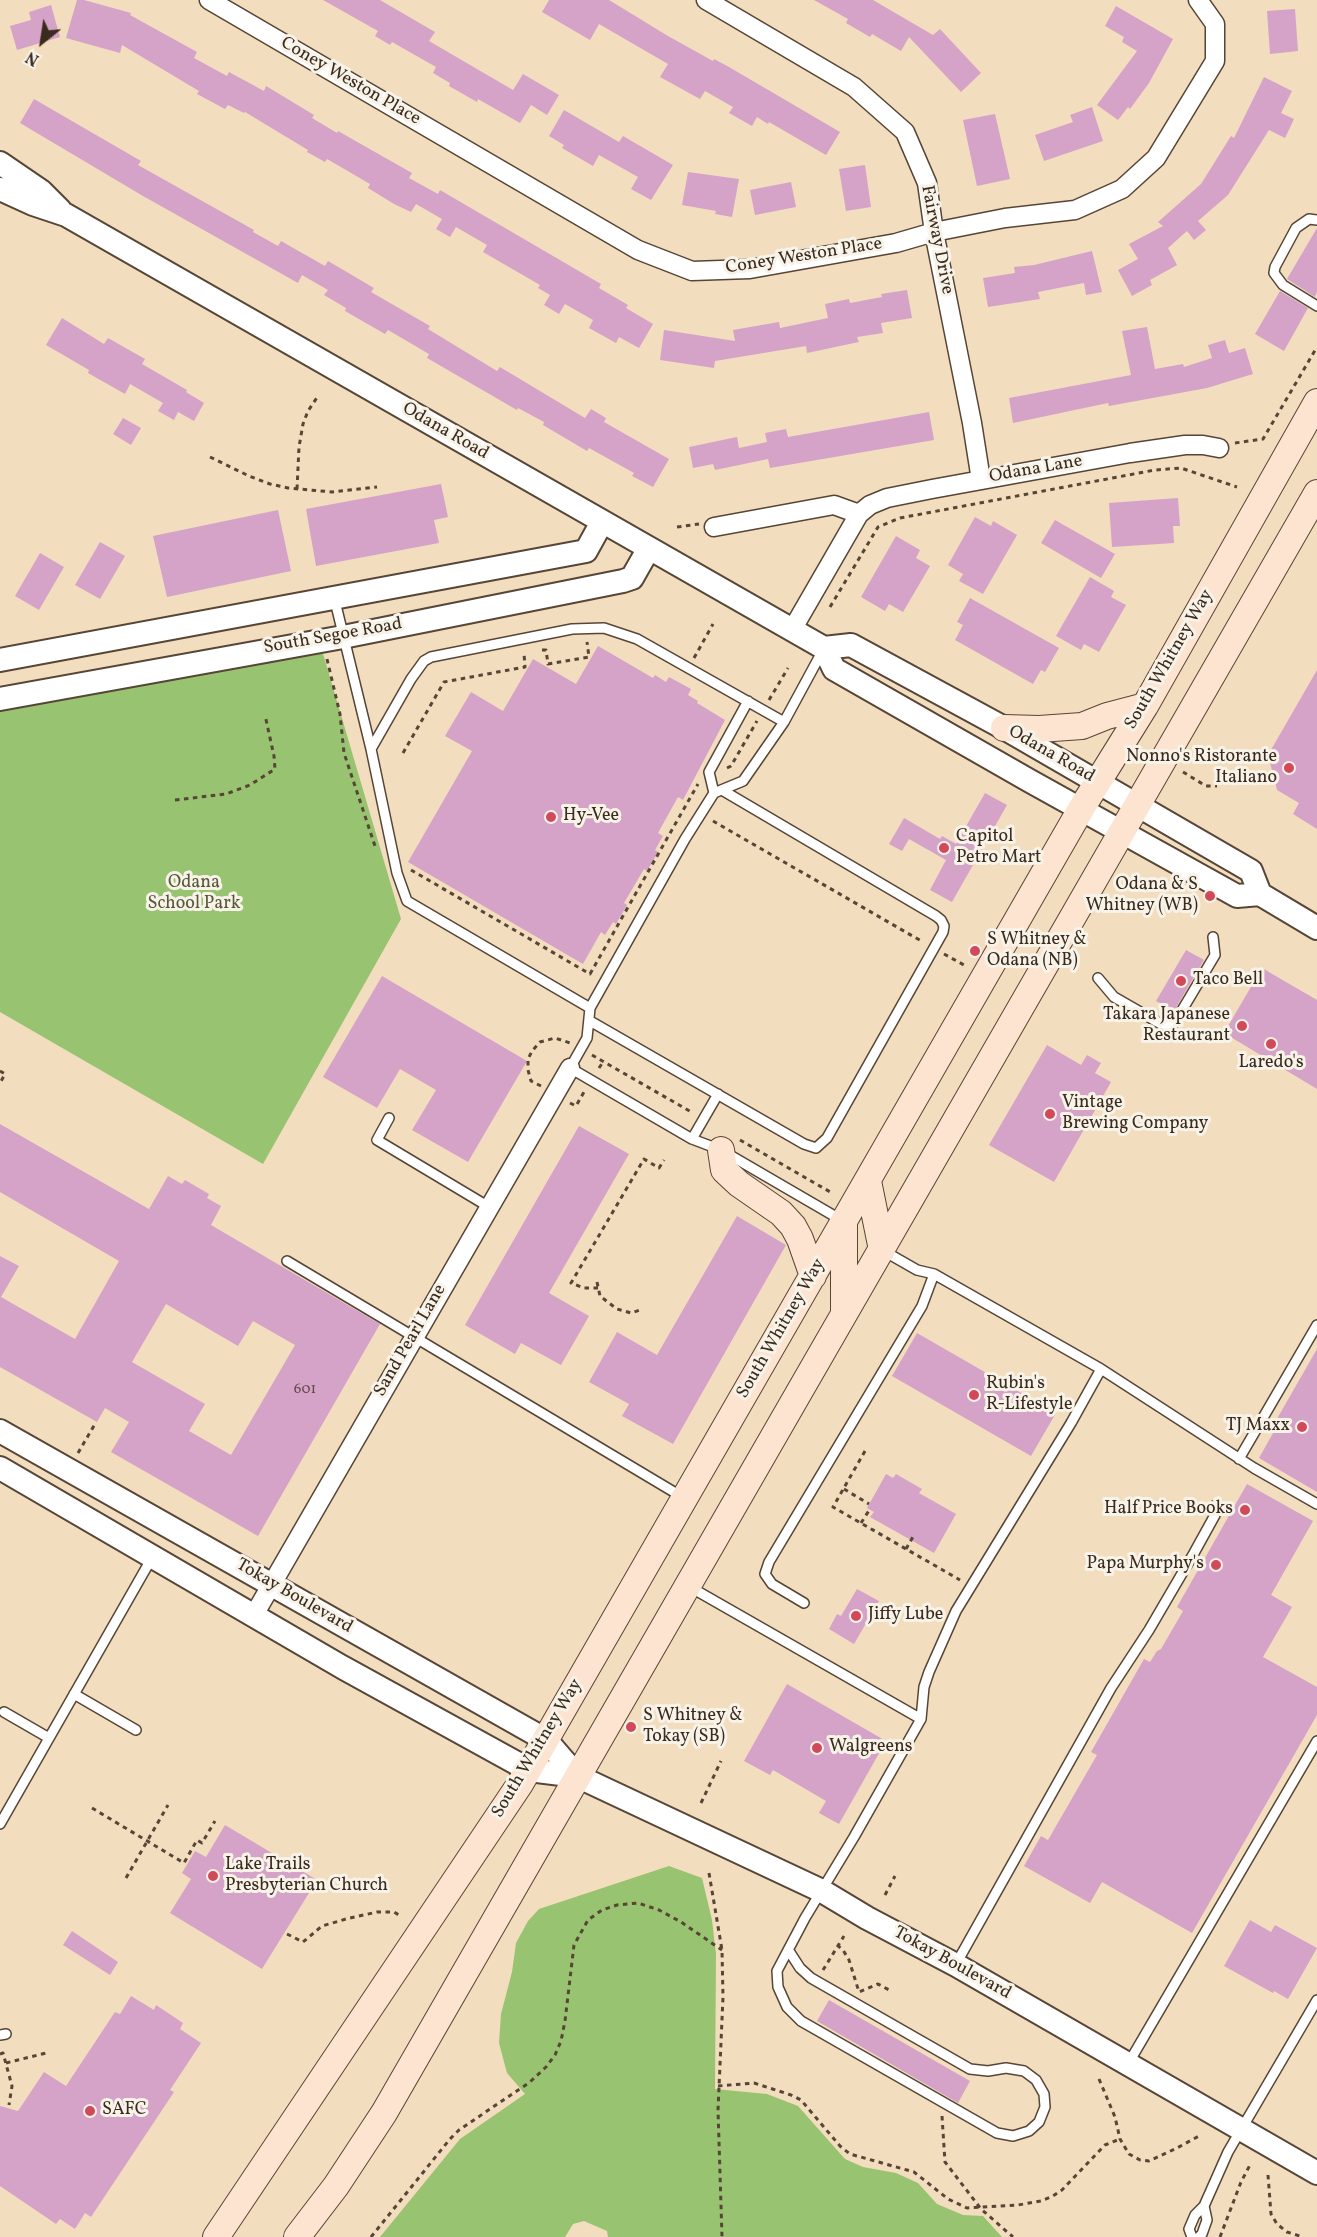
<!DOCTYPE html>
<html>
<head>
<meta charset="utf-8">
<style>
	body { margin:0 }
	#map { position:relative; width:1317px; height:2237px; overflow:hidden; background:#f3ddbf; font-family:Vollkorn,serif }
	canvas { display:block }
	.north { position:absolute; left:12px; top:12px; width:60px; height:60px; -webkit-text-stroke:4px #f7f3e8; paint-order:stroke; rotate:210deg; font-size:16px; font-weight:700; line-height:24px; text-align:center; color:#3b2a1e }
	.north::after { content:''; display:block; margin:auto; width:21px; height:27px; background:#3b2a1e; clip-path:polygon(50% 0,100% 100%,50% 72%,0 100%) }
</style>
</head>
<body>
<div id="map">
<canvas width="1317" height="2237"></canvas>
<div class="north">N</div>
</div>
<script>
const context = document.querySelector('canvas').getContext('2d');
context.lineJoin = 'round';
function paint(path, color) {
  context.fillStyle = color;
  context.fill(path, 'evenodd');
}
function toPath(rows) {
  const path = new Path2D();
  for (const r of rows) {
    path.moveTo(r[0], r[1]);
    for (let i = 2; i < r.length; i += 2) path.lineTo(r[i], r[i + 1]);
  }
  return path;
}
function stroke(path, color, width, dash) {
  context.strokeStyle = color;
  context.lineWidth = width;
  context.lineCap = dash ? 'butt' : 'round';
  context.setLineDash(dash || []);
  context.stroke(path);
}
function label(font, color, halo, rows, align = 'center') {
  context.font = font + ' Vollkorn,serif';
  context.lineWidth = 6;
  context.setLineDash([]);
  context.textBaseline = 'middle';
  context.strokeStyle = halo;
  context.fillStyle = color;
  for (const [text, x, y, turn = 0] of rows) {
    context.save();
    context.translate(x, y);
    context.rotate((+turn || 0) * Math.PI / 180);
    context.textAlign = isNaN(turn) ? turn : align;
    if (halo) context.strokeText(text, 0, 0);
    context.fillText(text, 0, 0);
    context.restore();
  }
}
paint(toPath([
	[319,640,401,919,263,1164,0,1012,0,699],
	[669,1866,702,1878,712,1920,716,1954,715,2089,767,2094,798,2106,845,2159,863,2167,896,2173,918,2183,937,2204,963,2215,983,2216,1002,2237,608,2237,607,2231,584,2221,573,2224,565,2237,380,2237,460,2139,525,2094,507,2073,499,2043,501,2014,512,1972,516,1943,528,1921,539,1909]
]), '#98c370');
paint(toPath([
	[77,0,84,0,131,13,130,15,197,52,194,58,227,76,229,72,264,91,266,86,314,115,312,118,337,133,338,131,412,173,409,178,438,194,440,190,601,284,599,288,628,305,626,308,653,324,639,348,619,337,616,343,589,328,593,320,565,304,559,314,544,305,550,295,538,288,540,285,483,252,487,245,456,227,450,237,436,229,442,219,416,204,411,212,394,204,368,188,370,184,327,159,325,162,307,152,308,150,245,112,244,113,228,105,225,109,197,94,199,91,122,45,120,53,66,38],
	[323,0,380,0,435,32,429,41,513,90,523,74,559,95,547,115,531,105,520,123,478,99,477,102,449,86,450,83,433,73,436,67,392,42,390,45,375,36,378,31],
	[549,0,609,0,668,36,713,61,714,59,729,67,840,132,826,155,769,122,768,124,757,117,752,126,729,113,733,107,705,91,700,99,660,77,668,64,599,24,590,40,542,12],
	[814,0,873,0,933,35,940,29,981,73,961,92,909,37,901,51,872,34,870,37,846,23,848,19],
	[51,5,60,37,17,50,10,26,31,20,29,12],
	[1116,6,1173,39,1149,83,1130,109,1128,107,1118,120,1097,105,1137,51,1122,42,1124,37,1105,26],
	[1295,9,1298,51,1270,54,1267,11],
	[1264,77,1292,91,1281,113,1294,119,1285,138,1269,130,1228,195,1198,221,1206,230,1194,240,1187,231,1168,248,1177,265,1150,280,1152,285,1132,296,1118,270,1138,259,1129,244,1163,226,1158,222,1201,184,1231,136,1234,138],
	[34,99,141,161,138,165,254,230,253,232,278,246,281,241,325,266,328,261,374,288,371,292,430,326,428,329,497,371,500,367,585,418,591,409,606,418,604,422,669,459,653,487,632,476,634,473,589,448,587,451,543,425,544,422,518,408,517,410,427,358,429,354,388,330,385,334,345,311,346,308,324,295,328,290,302,275,298,283,143,196,20,123],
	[1092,107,1103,141,1044,161,1035,135,1073,122,1070,115],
	[564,110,619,142,623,136,673,165,651,200,631,189,638,177,599,155,593,166,562,148,564,145,549,136],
	[995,114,1010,179,977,186,963,120],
	[865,165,871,207,846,211,839,169],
	[688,172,739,179,732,217,715,214,716,211,682,205],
	[791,182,796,207,755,215,750,190],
	[1317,228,1317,292,1315,297,1287,279],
	[1092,251,1102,292,1086,295,1084,283,1038,292,1040,299,988,307,983,278,1015,273,1014,267,1034,265],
	[907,290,912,318,881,323,883,333,857,337,859,342,807,353,806,346,715,361,714,368,660,360,664,330,735,341,733,330,779,322,780,328,828,318,825,304,849,299,850,303,882,297,881,294],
	[1280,291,1308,308,1284,351,1255,334],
	[62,318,104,344,108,338,145,359,142,364,187,390,186,392,204,403,194,421,178,412,174,420,158,411,163,403,130,384,125,394,88,373,89,370,46,345],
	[1147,327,1155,369,1183,364,1184,367,1212,358,1208,345,1225,340,1229,353,1245,348,1253,374,1207,388,1109,406,1108,403,1013,423,1009,398,1131,375,1122,331],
	[929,412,934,440,770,468,768,459,715,470,713,464,693,468,689,447,737,437,739,448,767,442,765,433,786,429,788,437],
	[123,418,141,428,131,445,113,434],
	[441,484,448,517,434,520,439,543,316,566,306,509],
	[1178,498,1180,526,1173,526,1174,543,1112,547,1109,503],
	[278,510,291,571,167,597,153,536],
	[975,517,991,526,993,521,1017,535,983,594,959,581,963,574,948,565],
	[1055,520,1115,554,1101,578,1041,543],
	[896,536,920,550,916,558,930,566,903,612,889,604,885,611,861,597],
	[100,542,125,556,100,599,75,585],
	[40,553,64,567,39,610,15,596],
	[1090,577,1114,591,1111,597,1126,605,1099,652,1084,644,1081,650,1056,636],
	[970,598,1059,648,1045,672,1041,670,1033,684,955,640,963,625,957,622],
	[598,646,653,678,655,675,666,682,669,677,691,689,688,695,698,701,697,703,725,720,683,800,678,797,658,833,663,836,655,850,658,852,647,871,644,869,624,903,627,905,616,924,613,922,605,935,601,932,583,964,408,862,472,751,445,736,471,692,503,711,533,659,576,684],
	[1317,670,1317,829,1293,814,1299,803,1277,790,1268,755],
	[985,793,1007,805,952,902,930,890,946,860,909,839,902,851,889,844,904,818,940,839,942,836,956,844],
	[1186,950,1204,960,1174,1011,1156,1001],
	[1262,968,1317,1000,1317,1089,1224,1033],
	[382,976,527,1061,468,1162,412,1130,436,1090,400,1069,377,1108,323,1077],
	[1047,1045,1081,1065,1087,1055,1101,1063,1095,1073,1111,1082,1054,1182,989,1145],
	[0,1124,149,1209,168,1176,182,1184,185,1180,209,1194,207,1198,221,1206,211,1225,380,1324,258,1536,111,1452,129,1422,105,1408,97,1422,0,1367,0,1256,19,1266,1,1297,75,1339,119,1261,0,1192],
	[166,1304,238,1346,253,1321,295,1345,231,1455,189,1431,205,1404,132,1362],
	[579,1126,629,1154,549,1293,589,1316,561,1365,521,1343,515,1354,465,1325],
	[737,1216,786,1245,673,1444,622,1416,629,1404,589,1382,617,1332,657,1355],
	[917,1333,1056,1413,1031,1456,892,1376],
	[1317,1349,1317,1492,1259,1458,1277,1426,1274,1424],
	[886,1474,893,1478,896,1474,922,1489,919,1493,956,1514,934,1553,870,1517,874,1512,867,1508],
	[1247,1484,1313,1521,1271,1595,1292,1607,1263,1657,1317,1687,1317,1715,1192,1933,1102,1882,1090,1903,1024,1866,1041,1836,1048,1840,1097,1755,1091,1752,1144,1659,1150,1662,1157,1651,1161,1649,1183,1611,1177,1607],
	[857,1589,879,1601,854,1644,829,1629,837,1614,841,1616],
	[787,1684,886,1741,839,1824,819,1813,826,1801,773,1770,770,1775,744,1761],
	[225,1825,317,1880,262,1969,170,1913,191,1879,182,1873,195,1851,206,1857],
	[1250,1920,1271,1932,1275,1925,1317,1948,1288,1999,1274,1991,1273,1993,1224,1966],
	[72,1931,118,1962,110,1975,63,1945],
	[131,1996,154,2010,156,2005,183,2023,180,2029,201,2043,170,2090,174,2092,91,2217,85,2213,75,2229,60,2219,56,2224,0,2186,0,2106,18,2111,44,2072,66,2086,115,2012,120,2014],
	[829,2000,970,2081,958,2103,817,2021]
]), '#d4a3c7');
const service = toPath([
	[1317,220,1309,219,1296,228,1275,267,1274,273,1283,285,1317,306],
	[334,597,371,749],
	[784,722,823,650],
	[714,793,709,772,748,701],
	[1098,978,1114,997,1161,1024,1169,1026,1175,1022,1215,955,1213,937],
	[590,1008,407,901,397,873,371,749,411,679,424,661,431,657,572,629,604,628,637,639,784,722,743,781,714,793,685,839,590,1008,587,1038,570,1068,692,1139,721,1150,843,1221],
	[590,1021,804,1144,816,1148,827,1138,943,932,944,926,941,920,936,916,722,790],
	[389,1118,377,1140,489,1207],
	[692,1139,718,1094],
	[882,1250,917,1270,934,1274,1101,1369,1254,1468,1317,1504],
	[287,1261,684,1498],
	[1239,1459,1317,1325],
	[690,1587,921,1719],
	[804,1603,772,1584,765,1574,769,1562,922,1306,934,1274],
	[74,1694,136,1730],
	[4,1712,49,1738],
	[0,1824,153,1556],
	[789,1951,800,1968,811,1978,970,2069,988,2071,1006,2068,1024,2071,1036,2080,1044,2094,1045,2107,1039,2122,1029,2131,1013,2136,997,2133,801,2021,787,2007,778,1987,777,1971,805,1918,854,1837,921,1719,924,1687,929,1672,956,1611,1071,1423,1101,1369],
	[956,1964,1111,1688,1149,1630,1194,1553,1215,1515,1214,1506],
	[0,2035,6,2034],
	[1128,2064,1317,1741],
	[1192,2237,1189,2229,1195,2215,1204,2206,1228,2152,1317,2000],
	[1199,2237,1202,2234,1207,2220,1204,2206]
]);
const minor = toPath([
	[209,0,638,250,692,271,750,269,896,243,934,232,1005,218,1075,210,1122,189,1156,158,1215,61,1215,24,1198,0],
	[706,0,854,87,905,132,927,183,934,232,972,423,981,480],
	[714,527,834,505,859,514],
	[792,630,859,514,870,505,887,498,932,489,1130,453,1185,445,1203,445,1219,448],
	[254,1615,570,1068]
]);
const tertiary = toPath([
	[0,163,41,191,60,210],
	[0,189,33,204,66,215,824,648,834,669,1030,781,1237,896,1260,894,1317,928],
	[824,648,851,645,1004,728,1251,871,1260,894],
	[0,660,586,551,602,522],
	[0,699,343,637,623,581,632,578,649,548],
	[0,1431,546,1740,577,1776],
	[0,1468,342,1667,529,1770,577,1776,822,1891,867,1918,956,1965,1317,2173]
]);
const secondary = toPath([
	[1004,728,1039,729,1082,726,1107,716,1145,706],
	[721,1150,724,1170,739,1184,781,1213,793,1226,800,1239,813,1276],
	[868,1181,882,1250],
	[844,1222,844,1312],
	[216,2237,520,1784,1081,809,1145,706,1317,402],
	[297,2237,336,2186,384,2113,1317,493]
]);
stroke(service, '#574536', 12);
stroke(minor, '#574536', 21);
stroke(tertiary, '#574536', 26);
stroke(secondary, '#574536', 28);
stroke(toPath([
	[1235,443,1263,439,1317,347],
	[210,457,249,476,270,484,288,488,332,492,377,487],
	[297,489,299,447,303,424,308,411,318,396],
	[677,527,699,524],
	[830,607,878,527,900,518,1155,470,1181,468,1237,487],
	[542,650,546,650,548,664,589,657,587,642],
	[694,658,713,624],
	[327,659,340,714,344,753,376,849],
	[769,700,788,668],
	[403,753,444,682,525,667,524,653],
	[727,768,731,766,757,721],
	[1183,772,1206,786,1217,786],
	[175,800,226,794,250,785,275,769,274,756,265,715],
	[713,821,923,942],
	[411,870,590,974,698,784],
	[944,954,964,965],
	[592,1055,693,1113],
	[599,1068,603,1062],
	[0,1071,5,1074,0,1083],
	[541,1086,531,1081,528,1070,528,1059,532,1051,540,1042,555,1038,570,1043],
	[570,1103,576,1106,584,1092],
	[740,1140,832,1193],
	[597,1282,600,1296,617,1309,631,1313,643,1309],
	[598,1288,584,1288,571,1283,644,1159,659,1168,664,1160],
	[865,1451,833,1507,960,1580],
	[78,1453,95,1424],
	[844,1489,869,1504],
	[861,1523,870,1509],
	[906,1549,914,1535],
	[701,1803,721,1761],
	[92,1808,184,1863,197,1840,202,1843,215,1821],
	[709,1873,722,1950,723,1997,718,2110,722,2237],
	[126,1878,168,1805],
	[885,1895,895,1876],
	[287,1934,303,1942,322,1926,346,1919,377,1912,394,1912,402,1917],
	[837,1945,843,1950,849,1960,859,1992,878,1984,891,1991],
	[823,1970,844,1936],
	[0,2054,3,2053,12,2086,9,2105],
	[6,2063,46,2053],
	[1099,2079,1115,2117,1120,2139,1129,2154,1140,2160,1149,2161,1177,2148,1199,2136],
	[718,2086,754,2083,791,2095,801,2100,840,2146,850,2154,914,2172,948,2199,967,2208,1018,2205,1041,2201,1053,2196,1062,2190,1105,2145,1120,2139],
	[942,2116,945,2162,981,2209,1013,2237],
	[1268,2175,1271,2214,1277,2224,1287,2232,1303,2237],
	[371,2237,450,2139,459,2130,530,2082,546,2067,555,2055,561,2041,565,2021,574,1945,588,1920,602,1910,617,1905,638,1903,659,1910,681,1922,722,1950],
	[1220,2237,1241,2182,1250,2165]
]), '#574536', 3, [4.5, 4.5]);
stroke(service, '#fff', 9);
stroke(minor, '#fff', 18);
stroke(tertiary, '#fff', 22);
stroke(secondary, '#fde4d1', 26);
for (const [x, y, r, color] of [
	[1289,768,6,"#d1495b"],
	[551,817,6,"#d1495b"],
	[944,848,6,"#d1495b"],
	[1210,896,6,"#d1495b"],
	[975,951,6,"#d1495b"],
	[1181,981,6,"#d1495b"],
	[1242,1026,6,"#d1495b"],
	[1271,1044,6,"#d1495b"],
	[1050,1114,6,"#d1495b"],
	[974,1395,6,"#d1495b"],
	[1302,1427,6,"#d1495b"],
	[1245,1510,6,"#d1495b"],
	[1216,1565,6,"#d1495b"],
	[856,1616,6,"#d1495b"],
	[631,1727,6,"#d1495b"],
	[817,1748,6,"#d1495b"],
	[213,1876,6,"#d1495b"],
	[90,2111,6,"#d1495b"]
]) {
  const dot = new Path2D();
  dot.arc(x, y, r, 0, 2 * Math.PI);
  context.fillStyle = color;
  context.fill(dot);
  stroke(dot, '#f7f3e8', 2);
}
label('15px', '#614848', null, [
	["601",305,1390]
]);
label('18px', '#3b2a1e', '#f7f3e8', [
	["Coney Weston Place",350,82,30],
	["Fairway Drive",936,240,79],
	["Coney Weston Place",804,257,-9],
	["Odana Road",445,432,30],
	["Odana Lane",1036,470,-10],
	["South Segoe Road",333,637,-10],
	["South Whitney Way",1170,660,-60],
	["Odana Road",1051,755,30],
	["South Whitney Way",782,1329,-60],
	["Sand Pearl Lane",411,1341,-60],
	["Tokay Boulevard",294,1597,30],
	["South Whitney Way",538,1749,-59],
	["Tokay Boulevard",952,1964,29]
]);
label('18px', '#3b2a1e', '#f7f3e8', [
	["Nonno's Ristorante",1277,758,"right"],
	["Italiano",1277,779,"right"],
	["Hy-Vee",563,817],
	["Capitol",956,838],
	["Petro Mart",956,859],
	["Odana & S",1198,886,"right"],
	["Whitney (WB)",1198,907,"right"],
	["S Whitney &",987,941],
	["Odana (NB)",987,962],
	["Taco Bell",1193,981],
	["Takara Japanese",1230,1016,"right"],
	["Restaurant",1230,1037,"right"],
	["Laredo's",1271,1064,"center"],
	["Vintage",1062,1104],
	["Brewing Company",1062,1125],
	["Rubin's",986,1385],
	["R-Lifestyle",986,1406],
	["TJ Maxx",1290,1427,"right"],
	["Half Price Books",1233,1510,"right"],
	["Papa Murphy's",1204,1565,"right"],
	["Jiffy Lube",868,1616],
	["S Whitney &",643,1717],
	["Tokay (SB)",643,1738],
	["Walgreens",829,1748],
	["Lake Trails",225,1866],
	["Presbyterian Church",225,1887],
	["SAFC",102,2111]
], 'left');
label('18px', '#575837', '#f7f3e8', [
	["Odana",194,884],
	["School Park",194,905]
]);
</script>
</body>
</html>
